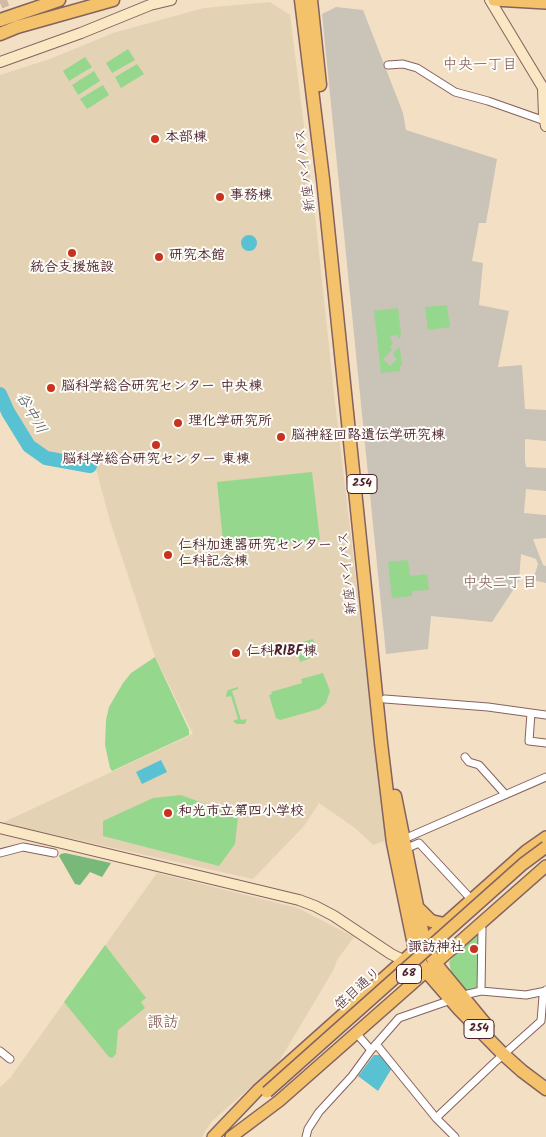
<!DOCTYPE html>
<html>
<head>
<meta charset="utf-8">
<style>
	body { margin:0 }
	canvas { display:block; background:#f3dfc3 }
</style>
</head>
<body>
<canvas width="546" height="1137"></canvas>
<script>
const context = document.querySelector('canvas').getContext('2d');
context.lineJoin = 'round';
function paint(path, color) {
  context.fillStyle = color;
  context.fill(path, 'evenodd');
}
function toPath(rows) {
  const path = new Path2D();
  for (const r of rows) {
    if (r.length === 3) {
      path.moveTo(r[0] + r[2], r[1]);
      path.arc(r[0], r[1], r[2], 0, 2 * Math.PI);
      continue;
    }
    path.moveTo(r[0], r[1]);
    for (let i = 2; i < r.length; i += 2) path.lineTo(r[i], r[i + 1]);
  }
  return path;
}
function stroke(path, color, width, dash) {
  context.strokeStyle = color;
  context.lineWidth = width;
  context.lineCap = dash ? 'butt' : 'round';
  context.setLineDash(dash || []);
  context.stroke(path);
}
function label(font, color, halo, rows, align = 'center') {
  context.font = font + ' Kalam,"Klee One",sans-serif';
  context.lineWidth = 4;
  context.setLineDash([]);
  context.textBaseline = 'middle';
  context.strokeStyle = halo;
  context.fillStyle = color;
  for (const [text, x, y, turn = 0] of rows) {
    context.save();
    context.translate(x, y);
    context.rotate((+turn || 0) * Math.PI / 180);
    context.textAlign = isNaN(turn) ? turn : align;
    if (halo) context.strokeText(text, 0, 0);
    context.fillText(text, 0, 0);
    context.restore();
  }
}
paint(toPath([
	[270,2,290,15,315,215,334,394,387,840,373,845,355,828,319,803,304,826,253,879,2,823,193,734,154,654,110,521,95,465,49,458,41,454,30,443,21,429,0,388,0,75,50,59,113,33,204,8],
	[157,873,298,908,354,937,337,960,334,969,278,1063,211,1122,202,1137,0,1137,0,1087,10,1078]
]), '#e3d2b4');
paint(toPath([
	[336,7,363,10,403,113,406,130,497,159,486,223,479,223,472,261,483,263,479,305,509,311,498,367,522,365,525,409,546,410,546,441,525,439,525,461,526,467,546,468,546,491,526,489,524,513,546,515,546,538,533,539,543,565,546,566,546,583,533,580,538,564,536,559,521,554,519,581,492,622,431,616,428,649,386,654,322,14]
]), '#c9c3b8');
paint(toPath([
	[128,49,135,60,112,73,106,63],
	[85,57,92,67,69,81,63,71],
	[137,64,144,74,121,88,115,77],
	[94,71,100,81,78,95,72,85],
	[103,85,109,95,87,109,80,99],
	[447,305,450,327,428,330,425,307],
	[398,308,401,335,400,338,398,338,398,335,390,336,393,344,390,347,392,350,383,359,390,366,397,359,393,354,397,349,400,348,402,366,400,366,400,371,381,373,374,311],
	[312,472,320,540,224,550,217,482],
	[408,560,410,576,427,574,429,590,412,591,412,596,392,598,388,562],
	[313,639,319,655,300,662,295,644],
	[155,657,189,730,189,735,112,771,110,768,105,745,106,720,109,707,123,683,131,673],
	[323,673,330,691,326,703,319,709,280,720,276,718,269,695,272,694,271,692,302,683,301,679],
	[238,687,238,689,232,691,241,720,247,719,245,724,237,724,234,722,233,721,238,719,231,696,226,697,226,695,228,690],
	[181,795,238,816,235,844,219,866,103,836,103,821,153,798],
	[476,932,480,935,479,989,465,993,451,971,449,962],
	[105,945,146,998,141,1002,145,1008,118,1030,116,1054,112,1058,109,1057,64,1002]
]), '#96d78e');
paint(toPath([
	[65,853,111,863,102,877,90,872,80,885,75,884,59,856,61,854]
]), '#78b879');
paint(toPath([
	[249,243,8],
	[161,760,167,772,142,784,136,772],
	[374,1055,381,1055,392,1068,378,1091,358,1076]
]), '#58c2d2');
stroke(toPath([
	[0,394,8,412,29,446,46,458,90,466]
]), '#58c2d2', 14);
stroke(toPath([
	[0,3,7,0]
]), '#d1b9a5', 12, [12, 6]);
const street = toPath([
	[388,65,403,64,417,68,455,92,488,101,545,121],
	[385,699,488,707,546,715],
	[531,713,529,741,546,743],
	[465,757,469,762,479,765,505,794],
	[404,839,546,777],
	[405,849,419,843,471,899],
	[0,853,23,847,54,853],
	[479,924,482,929,481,991],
	[462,997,468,994,481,991,526,995,546,991],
	[356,1033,371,1050],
	[376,1044,436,1118,494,1063,541,1021,543,996,546,990],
	[0,1051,10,1059],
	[436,1118,455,1137],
	[306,1137,308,1129,319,1112,352,1076,371,1050,399,1018,451,1000]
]);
const secondary = toPath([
	[490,0,546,93],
	[0,62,81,33,150,5,171,0],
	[543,89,544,116,546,126],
	[0,828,299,900,315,906,334,916,391,954,403,960,409,961]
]);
const primary = toPath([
	[494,0,546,3],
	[213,1137,258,1090,526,851,546,837],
	[231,1137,279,1101,546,866]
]);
const highway = toPath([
	[301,0,323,179,381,743,393,843,415,950,420,962,426,971,459,1009,503,1054,522,1071,546,1089],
	[311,0,320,85],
	[0,20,59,0],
	[0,34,17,27,113,0],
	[395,796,424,941,435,963,487,1026],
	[418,908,431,921,444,924]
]);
stroke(street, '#856260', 9);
stroke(secondary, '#856260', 12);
stroke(primary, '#856260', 14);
stroke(highway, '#856260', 15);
stroke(street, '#fff', 7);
stroke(secondary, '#fae7c3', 10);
stroke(primary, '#f3c26a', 11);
stroke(highway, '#f3c26a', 12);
const primaryBridge = toPath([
	[267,1092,523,864,546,847]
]);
stroke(primaryBridge, '#856260', 14, []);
stroke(primaryBridge, '#f3c26a', 11);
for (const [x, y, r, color] of [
	[155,139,5,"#c8321e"],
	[220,197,5,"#c8321e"],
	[72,253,5,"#c8321e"],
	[159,257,5,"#c8321e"],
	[51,388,5,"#c8321e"],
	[178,423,5,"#c8321e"],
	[281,437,5,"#c8321e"],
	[156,445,5,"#c8321e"],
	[168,555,5,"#c8321e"],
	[236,653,5,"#c8321e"],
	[168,813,5,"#c8321e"],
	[474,949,5,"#c8321e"]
]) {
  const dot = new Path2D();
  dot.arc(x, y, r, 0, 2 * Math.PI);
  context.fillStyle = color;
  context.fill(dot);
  stroke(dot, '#fdfcf7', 2);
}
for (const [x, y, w] of [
	[362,484,30],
	[409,974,25],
	[479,1029,30]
]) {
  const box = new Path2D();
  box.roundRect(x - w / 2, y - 9.5, w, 19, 4);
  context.fillStyle = '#fdfcf7';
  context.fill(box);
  stroke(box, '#4a1f2b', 1);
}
label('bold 12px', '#4a1f2b', null, [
	["254",362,484],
	["68",409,974],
	["254",479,1029]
]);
label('bold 14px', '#4a1f2b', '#fdfcf7', [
	["本部棟",165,139],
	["事務棟",230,197],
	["研究本館",169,257],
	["統合支援施設",72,269,"center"],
	["脳科学総合研究センター 中央棟",61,388],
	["理化学研究所",188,423],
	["脳神経回路遺伝学研究棟",291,437],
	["脳科学総合研究センター 東棟",156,461,"center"],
	["仁科加速器研究センター",178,547],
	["仁科記念棟",178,563],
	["仁科RIBF棟",246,653],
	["和光市立第四小学校",178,813],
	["諏訪神社",464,949,"right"]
], 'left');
label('14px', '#4a1f2b', '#fdfcf7', [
	["新座バイパス",307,170,-97],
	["新座バイパス",349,573,-96],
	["笹目通り",359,990,-42]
]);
label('15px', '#7e554e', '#fdfcf7', [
	["中央一丁目",480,66],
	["中央二丁目",500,584]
]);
label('italic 15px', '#4f5865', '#fdfcf7', [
	["谷中川",30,414,60]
]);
label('16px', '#7e554e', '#fdfcf7', [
	["諏訪",163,1024]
]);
</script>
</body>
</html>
